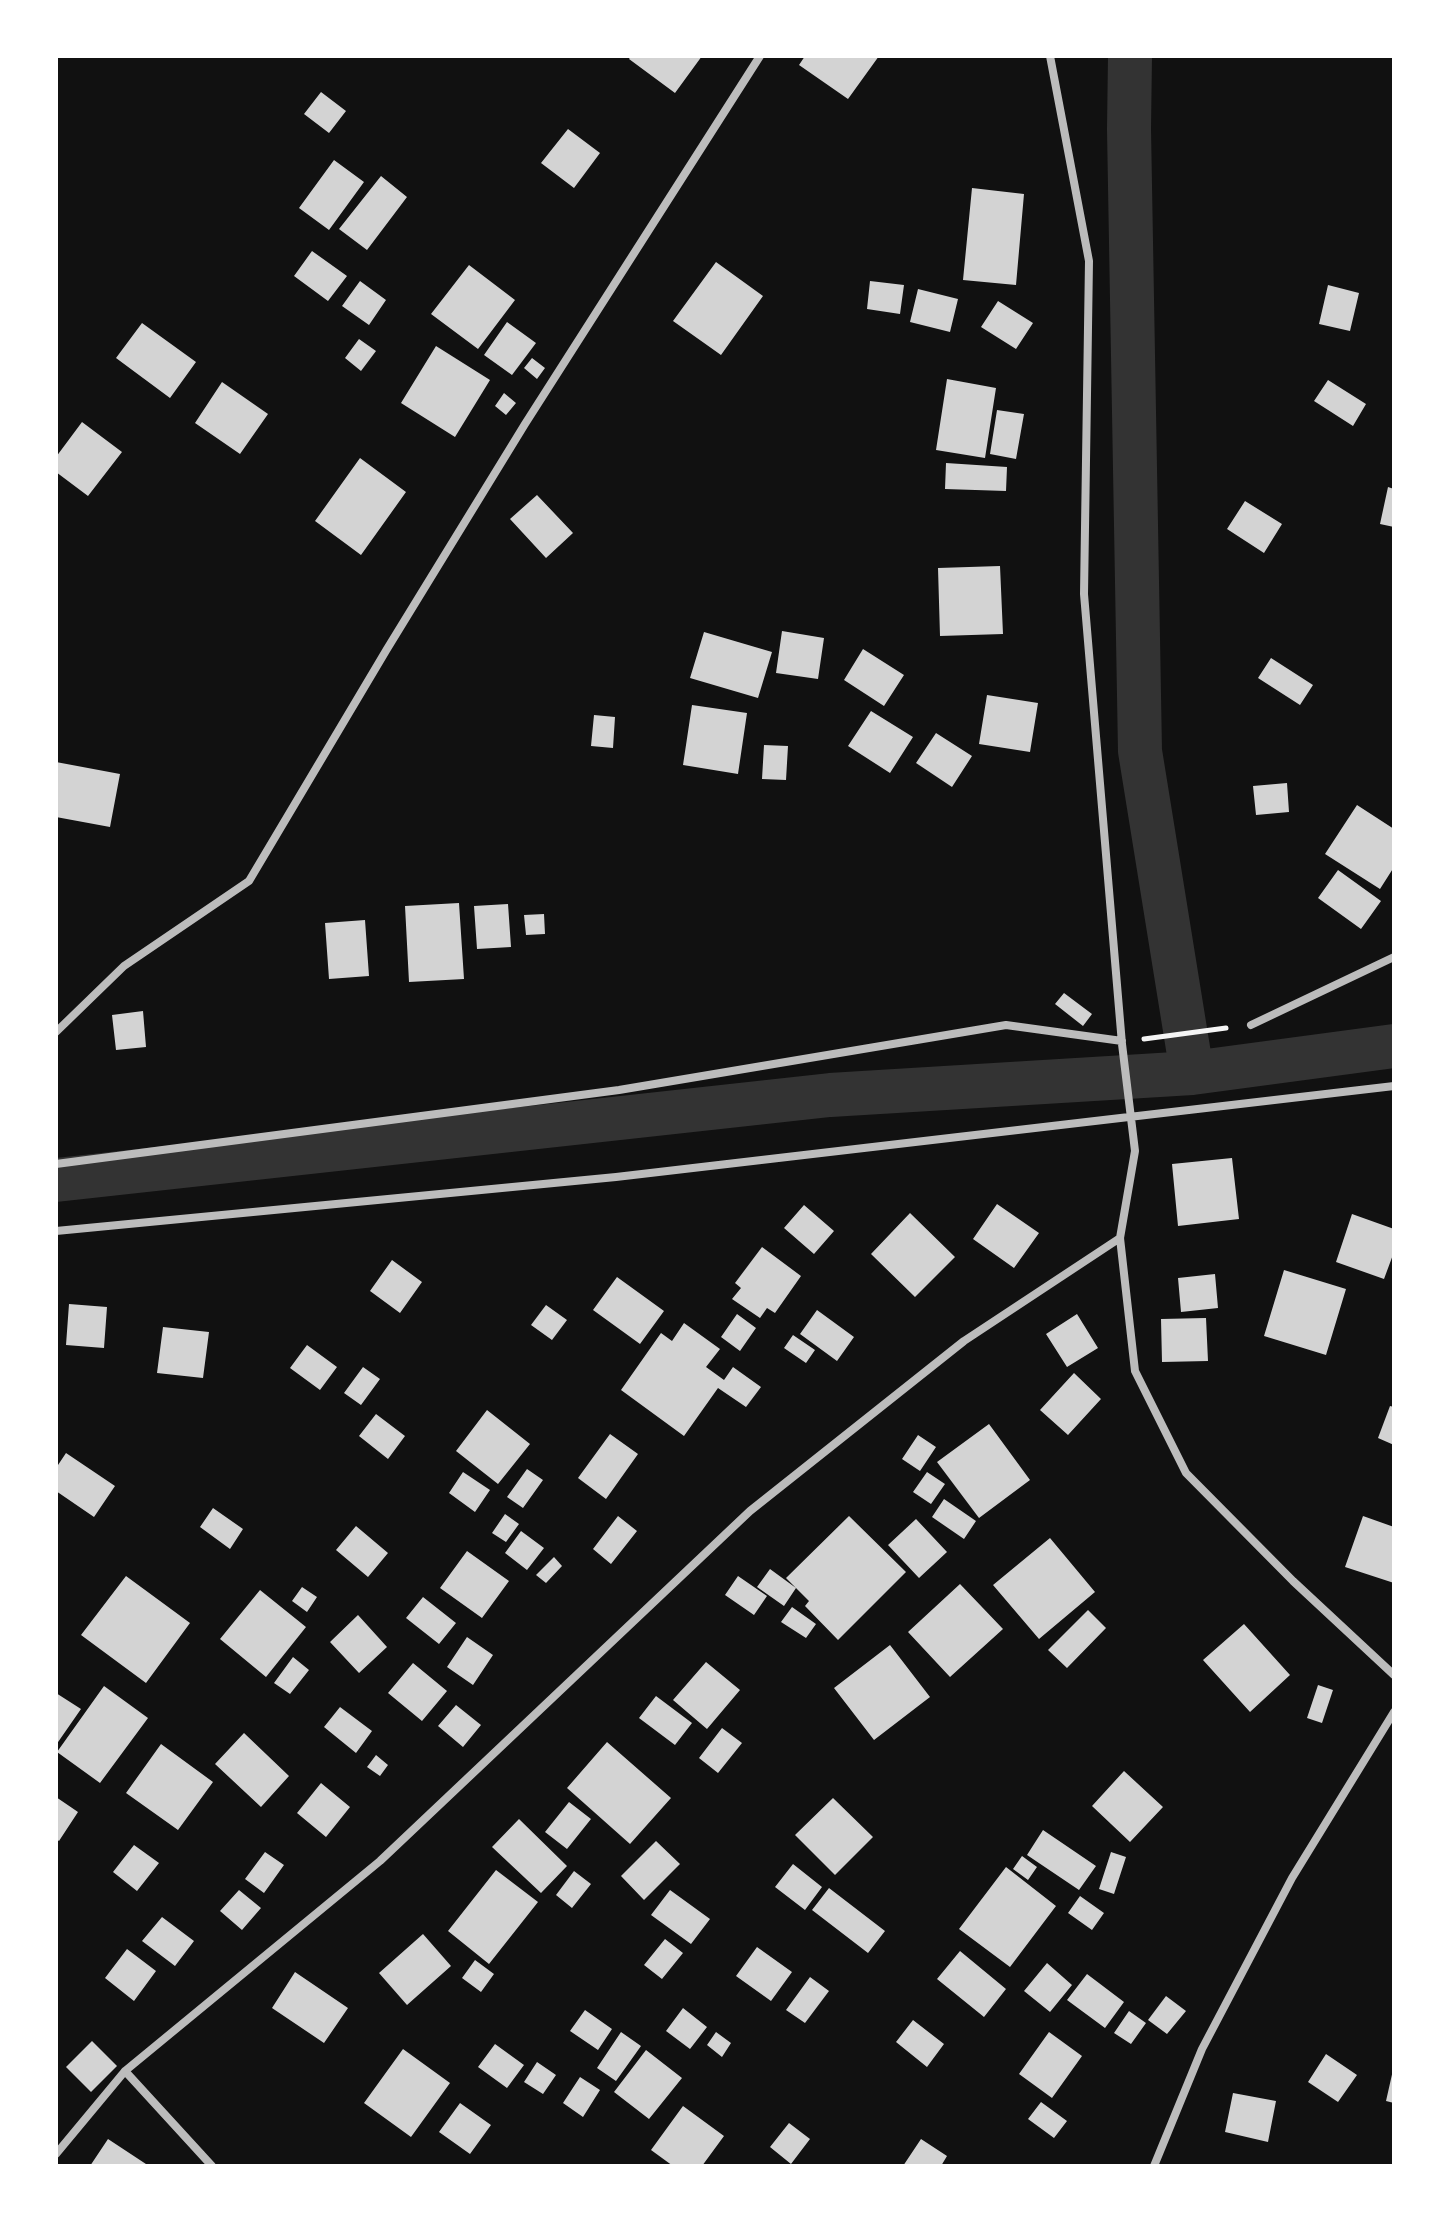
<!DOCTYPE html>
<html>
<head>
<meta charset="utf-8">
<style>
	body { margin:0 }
	#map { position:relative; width:1450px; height:2222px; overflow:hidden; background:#111; font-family:Raleway,sans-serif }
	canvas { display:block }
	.frame { position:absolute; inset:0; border:58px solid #fff; pointer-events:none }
</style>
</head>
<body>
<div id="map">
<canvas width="1450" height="2222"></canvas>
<div class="frame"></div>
</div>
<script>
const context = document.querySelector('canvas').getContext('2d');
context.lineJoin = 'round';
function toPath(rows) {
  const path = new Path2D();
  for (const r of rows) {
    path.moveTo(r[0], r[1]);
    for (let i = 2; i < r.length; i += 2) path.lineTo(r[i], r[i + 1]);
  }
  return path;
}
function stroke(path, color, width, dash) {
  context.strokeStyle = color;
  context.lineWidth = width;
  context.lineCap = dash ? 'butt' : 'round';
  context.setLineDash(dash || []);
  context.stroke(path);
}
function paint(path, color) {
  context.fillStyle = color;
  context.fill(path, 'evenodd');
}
stroke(toPath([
	[1130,56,1129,129,1140,751,1192,1073],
	[56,1180,830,1095,1192,1073,1394,1046]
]), '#333', 44);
paint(toPath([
	[631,56,702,56,675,93,629,59],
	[805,56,879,56,848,99,799,65],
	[321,92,346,111,329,133,304,114],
	[568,129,600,153,574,188,541,163],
	[334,160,364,182,329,230,299,208],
	[381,176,407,197,367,250,339,229],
	[972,188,1024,194,1016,285,963,280],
	[312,251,347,276,328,301,294,276],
	[716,262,763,296,721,355,673,321],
	[469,265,515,300,478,349,431,314],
	[360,281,386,300,369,325,342,306],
	[870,281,904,285,900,314,867,309],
	[1328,285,1359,293,1350,331,1319,324],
	[918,289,958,299,950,332,910,322],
	[998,301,1033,323,1016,349,981,327],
	[507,322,536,343,512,375,484,355],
	[142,323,196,362,170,398,116,358],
	[359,339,376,351,361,371,345,358],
	[436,346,490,380,455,437,401,403],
	[532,358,545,368,537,379,524,368],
	[947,379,996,388,985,458,936,450],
	[1328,380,1366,404,1353,426,1314,401],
	[222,382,268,414,240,454,195,423],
	[504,393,516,403,506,415,495,406],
	[997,410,1024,414,1016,459,990,454],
	[82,422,122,452,88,496,56,472,56,457],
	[360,458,406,492,361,555,315,521],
	[946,463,1007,467,1006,491,945,489],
	[1388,487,1394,489,1394,527,1380,524],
	[537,495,573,533,546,558,510,519],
	[1245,501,1282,524,1264,553,1227,529],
	[1000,566,1003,634,940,636,938,568],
	[782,631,824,638,818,679,776,673],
	[704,632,772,652,758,698,690,678],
	[863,649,904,675,884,706,844,680],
	[1271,658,1313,685,1300,705,1258,678],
	[987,695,1038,703,1030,752,979,744],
	[692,705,747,713,738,774,683,765],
	[871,711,913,737,890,773,848,746],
	[594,715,615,717,613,748,591,746],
	[936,733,972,756,952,787,916,763],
	[764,745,788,746,786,780,762,779],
	[56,762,120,774,110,827,56,817],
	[1287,783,1289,812,1256,815,1253,786],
	[1357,805,1394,829,1394,867,1380,889,1325,854],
	[1338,870,1381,901,1361,929,1318,898],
	[459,903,464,979,409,982,405,906],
	[508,904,511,947,477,949,474,906],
	[544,914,545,934,526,935,524,915],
	[365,920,369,976,329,979,325,923],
	[1064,993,1092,1014,1083,1026,1055,1004],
	[143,1011,146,1047,116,1050,112,1015],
	[1232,1158,1239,1219,1178,1226,1172,1164],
	[997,1204,1039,1233,1014,1268,973,1239],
	[804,1205,834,1231,814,1254,784,1228],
	[910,1213,955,1257,915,1297,871,1254],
	[1352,1214,1394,1229,1394,1252,1384,1279,1336,1262],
	[762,1247,801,1276,775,1313,767,1308,760,1318,732,1299,741,1288,735,1283],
	[392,1260,422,1282,400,1313,370,1291],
	[1284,1270,1346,1289,1326,1355,1264,1336],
	[1215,1274,1218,1308,1181,1312,1178,1278],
	[617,1277,664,1311,640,1344,593,1310],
	[69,1304,107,1307,104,1348,66,1345],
	[546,1305,567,1320,552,1340,531,1325],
	[817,1310,854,1337,837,1361,800,1334],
	[737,1314,756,1328,740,1351,721,1337],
	[1077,1314,1098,1348,1067,1367,1046,1334],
	[1206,1318,1208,1361,1162,1362,1161,1319],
	[684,1323,720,1349,706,1367,724,1380,733,1367,761,1387,746,1407,718,1388,684,1436,621,1390,661,1333,672,1341],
	[163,1327,209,1332,203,1378,157,1373],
	[793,1335,815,1350,806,1363,784,1348],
	[307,1345,337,1367,320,1390,290,1368],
	[363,1367,380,1379,361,1405,344,1393],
	[1074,1373,1101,1399,1068,1435,1040,1410],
	[1390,1406,1394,1407,1394,1445,1378,1438],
	[487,1410,530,1444,498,1484,456,1451],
	[376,1414,405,1436,388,1459,359,1436],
	[989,1424,1030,1480,979,1518,937,1462],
	[610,1434,638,1454,606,1499,578,1478],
	[918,1435,936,1447,920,1471,902,1459],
	[66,1453,115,1486,94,1517,56,1491,56,1468],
	[527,1469,543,1480,523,1508,507,1497],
	[463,1472,490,1490,475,1512,449,1493],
	[927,1472,945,1484,931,1504,913,1492],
	[944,1499,976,1521,964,1539,932,1517],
	[213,1508,243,1529,230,1549,200,1527],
	[505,1514,519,1524,506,1542,492,1533],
	[618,1516,637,1531,611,1564,593,1549],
	[849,1516,906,1572,838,1640,805,1606,809,1601,796,1588,784,1606,757,1587,770,1569,796,1588,786,1578],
	[1363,1516,1394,1527,1394,1583,1345,1567],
	[916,1519,947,1552,919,1578,888,1545],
	[356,1526,388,1553,368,1577,336,1550],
	[521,1531,544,1548,527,1570,505,1553],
	[1050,1538,1095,1592,1039,1639,993,1585],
	[467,1551,509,1581,482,1618,440,1588],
	[554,1557,562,1566,546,1583,536,1575],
	[126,1576,190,1623,146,1683,81,1635],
	[738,1576,767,1596,754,1615,725,1595],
	[960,1584,1003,1629,950,1677,908,1632],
	[302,1587,317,1597,307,1612,292,1601],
	[260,1590,306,1627,266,1677,220,1639],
	[423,1597,456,1623,439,1644,406,1618],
	[792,1607,816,1624,806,1638,781,1622],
	[1088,1610,1106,1628,1067,1668,1048,1650],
	[358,1615,387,1647,359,1673,330,1642],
	[1244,1624,1290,1675,1250,1712,1203,1660],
	[467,1637,493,1655,473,1685,447,1667],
	[890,1645,930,1697,874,1740,834,1688],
	[293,1657,309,1670,290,1694,274,1683],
	[706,1662,740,1690,707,1729,673,1700],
	[413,1663,447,1691,422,1721,388,1693],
	[1318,1685,1333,1690,1322,1723,1307,1718],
	[104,1686,148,1718,100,1783,57,1752],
	[56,1693,81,1709,56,1745],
	[656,1696,692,1723,675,1745,639,1718],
	[456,1705,481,1725,463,1747,438,1726],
	[340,1707,372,1731,356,1753,324,1727],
	[722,1728,742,1743,718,1773,699,1758],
	[244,1733,289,1776,261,1807,215,1764],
	[607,1742,671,1798,630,1844,567,1788],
	[161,1744,213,1782,178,1830,126,1793],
	[376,1755,388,1765,380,1776,367,1767],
	[1124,1771,1163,1807,1130,1842,1092,1806],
	[321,1783,350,1807,326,1837,297,1813],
	[56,1797,78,1812,59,1841,56,1839],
	[833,1798,873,1837,835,1875,795,1835],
	[569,1802,591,1819,567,1849,545,1832],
	[519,1819,567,1866,541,1893,492,1847],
	[1043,1830,1096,1866,1079,1890,1027,1855],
	[656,1841,680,1864,644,1900,621,1876],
	[134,1845,159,1863,137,1891,113,1872],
	[265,1852,284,1865,264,1893,245,1879],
	[1111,1852,1126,1857,1114,1894,1099,1889],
	[1022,1856,1037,1867,1028,1880,1013,1869],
	[793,1864,822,1887,805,1910,775,1887],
	[1006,1867,1056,1906,1010,1967,959,1929],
	[496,1870,538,1902,489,1964,448,1931],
	[574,1871,591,1884,572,1908,556,1895],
	[829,1888,885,1931,868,1953,812,1910],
	[239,1890,261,1908,242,1930,220,1911],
	[670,1890,710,1919,691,1944,651,1915],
	[1080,1896,1104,1913,1092,1930,1068,1913],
	[162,1917,194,1941,175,1966,142,1941],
	[423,1934,451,1966,407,2005,379,1973],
	[665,1939,683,1953,662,1979,644,1965],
	[757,1947,792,1972,771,2001,736,1976],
	[127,1949,156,1971,134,2001,105,1978],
	[960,1951,1006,1989,984,2017,937,1979],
	[475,1960,494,1974,481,1992,462,1978],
	[1047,1963,1072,1985,1050,2012,1024,1991],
	[295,1972,348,2008,324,2043,272,2008],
	[1087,1974,1124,2002,1105,2028,1067,2000],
	[810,1977,829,1991,805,2023,786,2010],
	[1166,1996,1186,2011,1167,2034,1148,2020],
	[683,2008,707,2027,690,2049,666,2031],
	[585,2010,612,2029,598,2050,570,2031],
	[1129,2011,1146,2023,1131,2044,1114,2033],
	[913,2020,944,2044,927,2067,896,2042],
	[621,2032,641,2046,616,2081,597,2068],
	[716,2032,731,2043,722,2057,707,2045],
	[1049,2032,1082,2056,1052,2098,1019,2074],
	[92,2041,117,2066,91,2092,66,2067],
	[495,2044,524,2065,507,2088,478,2067],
	[403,2049,450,2083,411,2137,364,2103],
	[646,2050,682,2078,649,2119,614,2092],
	[1326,2054,1357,2075,1338,2102,1308,2082],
	[537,2062,556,2075,543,2094,524,2082],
	[1393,2070,1394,2070,1394,2103,1386,2101],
	[580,2077,600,2090,583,2117,563,2103],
	[1233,2093,1276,2101,1268,2142,1225,2132],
	[1041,2102,1067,2121,1054,2138,1028,2119],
	[460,2103,491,2125,470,2154,439,2132],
	[683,2106,724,2136,702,2166,673,2166,651,2150],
	[789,2123,810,2139,791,2164,770,2147],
	[108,2139,149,2166,90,2166],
	[921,2139,947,2156,941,2166,903,2166]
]), '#d3d3d3');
stroke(toPath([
	[1144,1039,1226,1028]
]), '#f5f5f5', 5);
stroke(toPath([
	[1050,56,1089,261,1084,594,1122,1044,1135,1151,1120,1238,1135,1371,1186,1473,1293,1581,1394,1675],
	[1251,1025,1394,957],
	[56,1032,124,966,249,881,387,649,525,424,760,56],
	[56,1164,619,1090,1006,1025,1122,1041],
	[56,1231,616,1177,1394,1086],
	[125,2071,212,2166],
	[56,2154,125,2071,380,1861,750,1511,964,1341,1120,1238],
	[1154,2166,1202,2049,1292,1878,1394,1712]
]), '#bcbcbc', 8);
</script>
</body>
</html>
